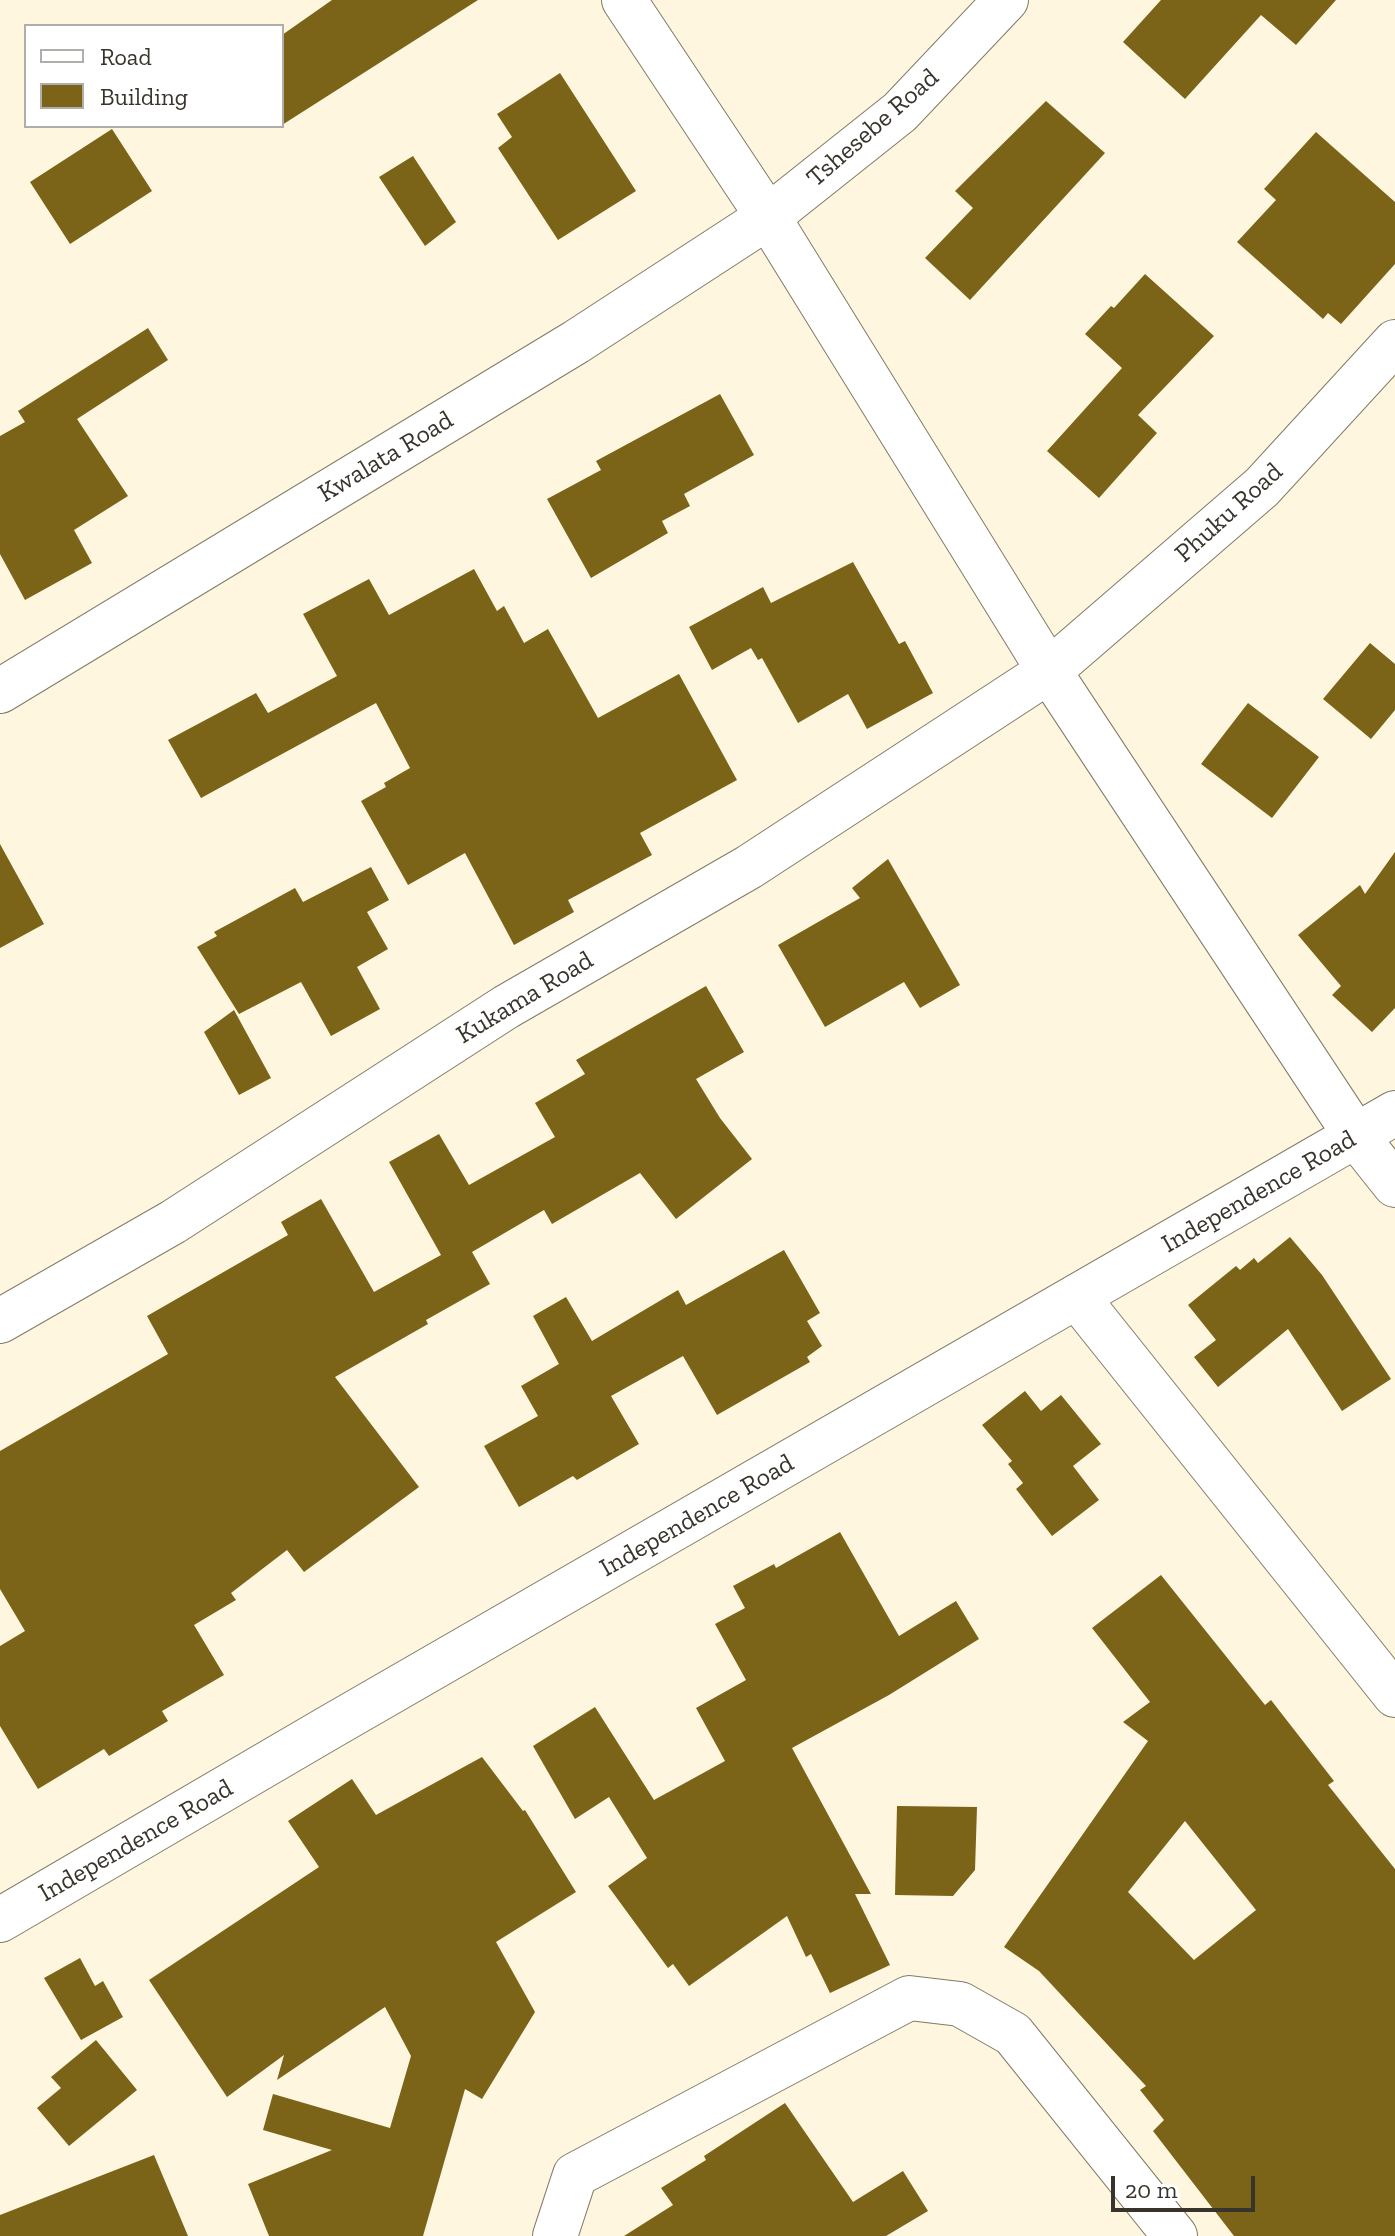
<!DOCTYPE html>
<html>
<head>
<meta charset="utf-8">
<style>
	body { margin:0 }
	#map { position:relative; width:1395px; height:2236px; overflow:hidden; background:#fef6df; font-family:"Zilla Slab",serif }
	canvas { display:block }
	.legend { position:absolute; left:24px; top:24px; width:260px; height:104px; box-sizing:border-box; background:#fff; border:2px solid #afaeab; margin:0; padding:10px 14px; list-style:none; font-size:24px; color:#38342c }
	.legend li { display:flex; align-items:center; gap:16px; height:40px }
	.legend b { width:40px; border:2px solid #afaeab }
	.scale { position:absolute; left:1111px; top:2176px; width:144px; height:36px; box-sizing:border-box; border:4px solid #38342c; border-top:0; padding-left:10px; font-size:24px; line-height:28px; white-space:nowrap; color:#38342c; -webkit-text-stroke:6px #fff; paint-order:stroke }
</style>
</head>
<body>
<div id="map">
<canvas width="1395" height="2236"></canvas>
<ul class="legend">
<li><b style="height:10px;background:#fff"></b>Road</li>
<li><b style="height:22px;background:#7b6317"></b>Building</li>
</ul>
<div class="scale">20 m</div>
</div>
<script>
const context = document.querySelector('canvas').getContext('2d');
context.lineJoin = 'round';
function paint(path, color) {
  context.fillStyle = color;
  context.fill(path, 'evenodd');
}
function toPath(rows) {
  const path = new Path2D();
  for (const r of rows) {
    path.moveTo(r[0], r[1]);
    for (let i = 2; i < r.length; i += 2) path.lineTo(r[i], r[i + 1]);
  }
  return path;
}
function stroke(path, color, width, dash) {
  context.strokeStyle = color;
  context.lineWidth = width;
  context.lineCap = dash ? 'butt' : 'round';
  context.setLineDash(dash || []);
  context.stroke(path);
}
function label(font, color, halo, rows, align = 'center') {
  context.font = font + ' "Zilla Slab",serif';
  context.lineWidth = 8;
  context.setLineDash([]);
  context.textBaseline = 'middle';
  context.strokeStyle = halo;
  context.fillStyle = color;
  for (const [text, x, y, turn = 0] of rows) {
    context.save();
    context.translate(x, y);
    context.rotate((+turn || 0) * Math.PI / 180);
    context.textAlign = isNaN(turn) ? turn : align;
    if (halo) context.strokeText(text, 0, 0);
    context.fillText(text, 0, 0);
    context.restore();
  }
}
paint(toPath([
	[332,0,478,0,282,125,282,35],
	[1161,0,1336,0,1296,45,1261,15,1185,99,1123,42],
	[560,73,636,191,558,240,498,148,512,137,497,114],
	[1046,101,1105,153,970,300,925,258,973,208,955,191],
	[112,129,152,191,70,244,30,182],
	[1316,132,1395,202,1395,264,1341,324,1328,313,1323,319,1237,242,1276,200,1264,189],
	[413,156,456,222,425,246,379,177],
	[1145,274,1214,336,1138,415,1157,433,1099,498,1047,451,1122,368,1085,334,1111,306,1114,308],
	[148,328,168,360,77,419,128,496,74,530,92,563,25,600,0,554,0,436,25,422,18,411],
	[720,394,754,455,684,494,690,506,662,521,668,533,591,578,547,499,601,470,596,461],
	[853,562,899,644,905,641,933,693,867,729,848,694,798,723,762,658,758,660,751,648,712,670,689,627,763,587,771,603],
	[474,569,497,611,504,606,524,643,548,629,598,718,679,674,737,780,640,833,652,855,568,900,574,912,514,945,465,853,408,885,361,801,386,787,384,783,410,768,376,703,201,798,168,740,256,693,268,713,337,676,303,614,369,579,389,615],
	[1370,643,1395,664,1395,710,1371,739,1323,699],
	[1248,703,1319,757,1272,818,1201,764],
	[0,844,44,924,0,948],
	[1395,852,1395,1008,1372,1032,1332,995,1341,986,1298,935,1360,885,1365,894],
	[888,859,960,985,920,1008,904,982,825,1027,778,945,860,898,852,888],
	[371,867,389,900,367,912,388,949,357,967,380,1009,331,1036,301,982,239,1014,197,947,217,936,214,932,295,888,303,902],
	[706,986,744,1052,696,1079,720,1118,752,1159,676,1219,640,1173,552,1224,544,1210,472,1252,490,1284,426,1320,428,1324,335,1377,419,1487,304,1572,287,1550,231,1593,236,1600,194,1625,224,1675,162,1711,168,1721,109,1756,104,1749,38,1789,0,1726,0,1646,25,1631,0,1589,0,1451,168,1354,147,1316,288,1235,281,1222,321,1199,374,1292,441,1255,389,1162,439,1134,469,1185,555,1137,535,1103,585,1074,576,1060],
	[234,1010,271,1078,239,1095,204,1032],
	[1290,1237,1322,1275,1391,1379,1342,1411,1288,1329,1218,1387,1194,1357,1216,1340,1188,1305,1236,1266,1240,1270,1254,1258,1258,1263],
	[784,1250,820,1313,807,1321,822,1346,807,1357,810,1362,717,1415,683,1356,611,1396,639,1444,577,1480,573,1476,519,1507,484,1446,538,1416,521,1386,559,1364,533,1316,566,1297,592,1341,678,1290,686,1305],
	[1025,1391,1041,1411,1061,1395,1101,1444,1073,1466,1099,1500,1052,1536,1016,1489,1023,1483,1008,1464,1012,1461,982,1425],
	[840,1532,899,1636,956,1601,979,1639,889,1695,792,1748,871,1894,855,1894,890,1965,830,1993,811,1954,806,1957,787,1916,689,1986,673,1964,668,1968,608,1886,647,1858,609,1797,575,1819,533,1746,595,1707,654,1800,725,1761,696,1708,746,1680,715,1624,745,1608,733,1586,774,1564,776,1568],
	[1161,1575,1265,1705,1271,1700,1334,1781,1328,1785,1395,1869,1395,2236,1234,2236,1153,2131,1164,2120,1140,2090,1146,2086,1039,1971,1004,1947,1148,1741,1123,1722,1150,1702,1092,1628],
	[1185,1821,1256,1910,1194,1960,1128,1892],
	[482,1757,523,1811,525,1810,576,1892,496,1942,535,2012,482,2099,465,2089,423,2236,269,2236,248,2184,332,2150,263,2130,273,2094,390,2128,411,2056,385,2007,277,2080,284,2055,227,2097,149,1980,319,1867,288,1821,352,1779,376,1815],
	[897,1806,977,1807,975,1870,953,1896,895,1895],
	[80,1958,95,1986,103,1981,123,2017,81,2040,44,1978],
	[96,2040,137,2090,69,2146,37,2108,61,2088,51,2077],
	[785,2103,853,2202,903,2171,928,2211,886,2236,624,2236,673,2205,661,2188,706,2160,704,2156],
	[154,2155,188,2236,0,2236,0,2215]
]), '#7b6317');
const minor = toPath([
	[624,0,768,217,1049,671,1356,1136,1395,1185],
	[0,691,576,342,768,217,900,112,1006,0],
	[1077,1297,1395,1695],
	[0,1321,173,1222,506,1007,749,867,1049,671,1262,487,1395,342],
	[555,2236,575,2175,909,1998,960,2004,1013,2034,1175,2236]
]);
const tertiary = toPath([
	[0,1920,330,1727,1395,1113]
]);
stroke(minor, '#827a66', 46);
stroke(tertiary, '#827a66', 46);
stroke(minor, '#fff', 44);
stroke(tertiary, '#fff', 44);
label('26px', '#38342c', '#fff', [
	["Tshesebe Road",873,128,-41],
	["Kwalata Road",386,457,-31],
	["Phuku Road",1229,513,-42],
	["Kukama Road",525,998,-31],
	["Independence Road",1259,1192,-30],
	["Independence Road",697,1516,-30],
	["Independence Road",136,1841,-30]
]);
</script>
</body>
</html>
